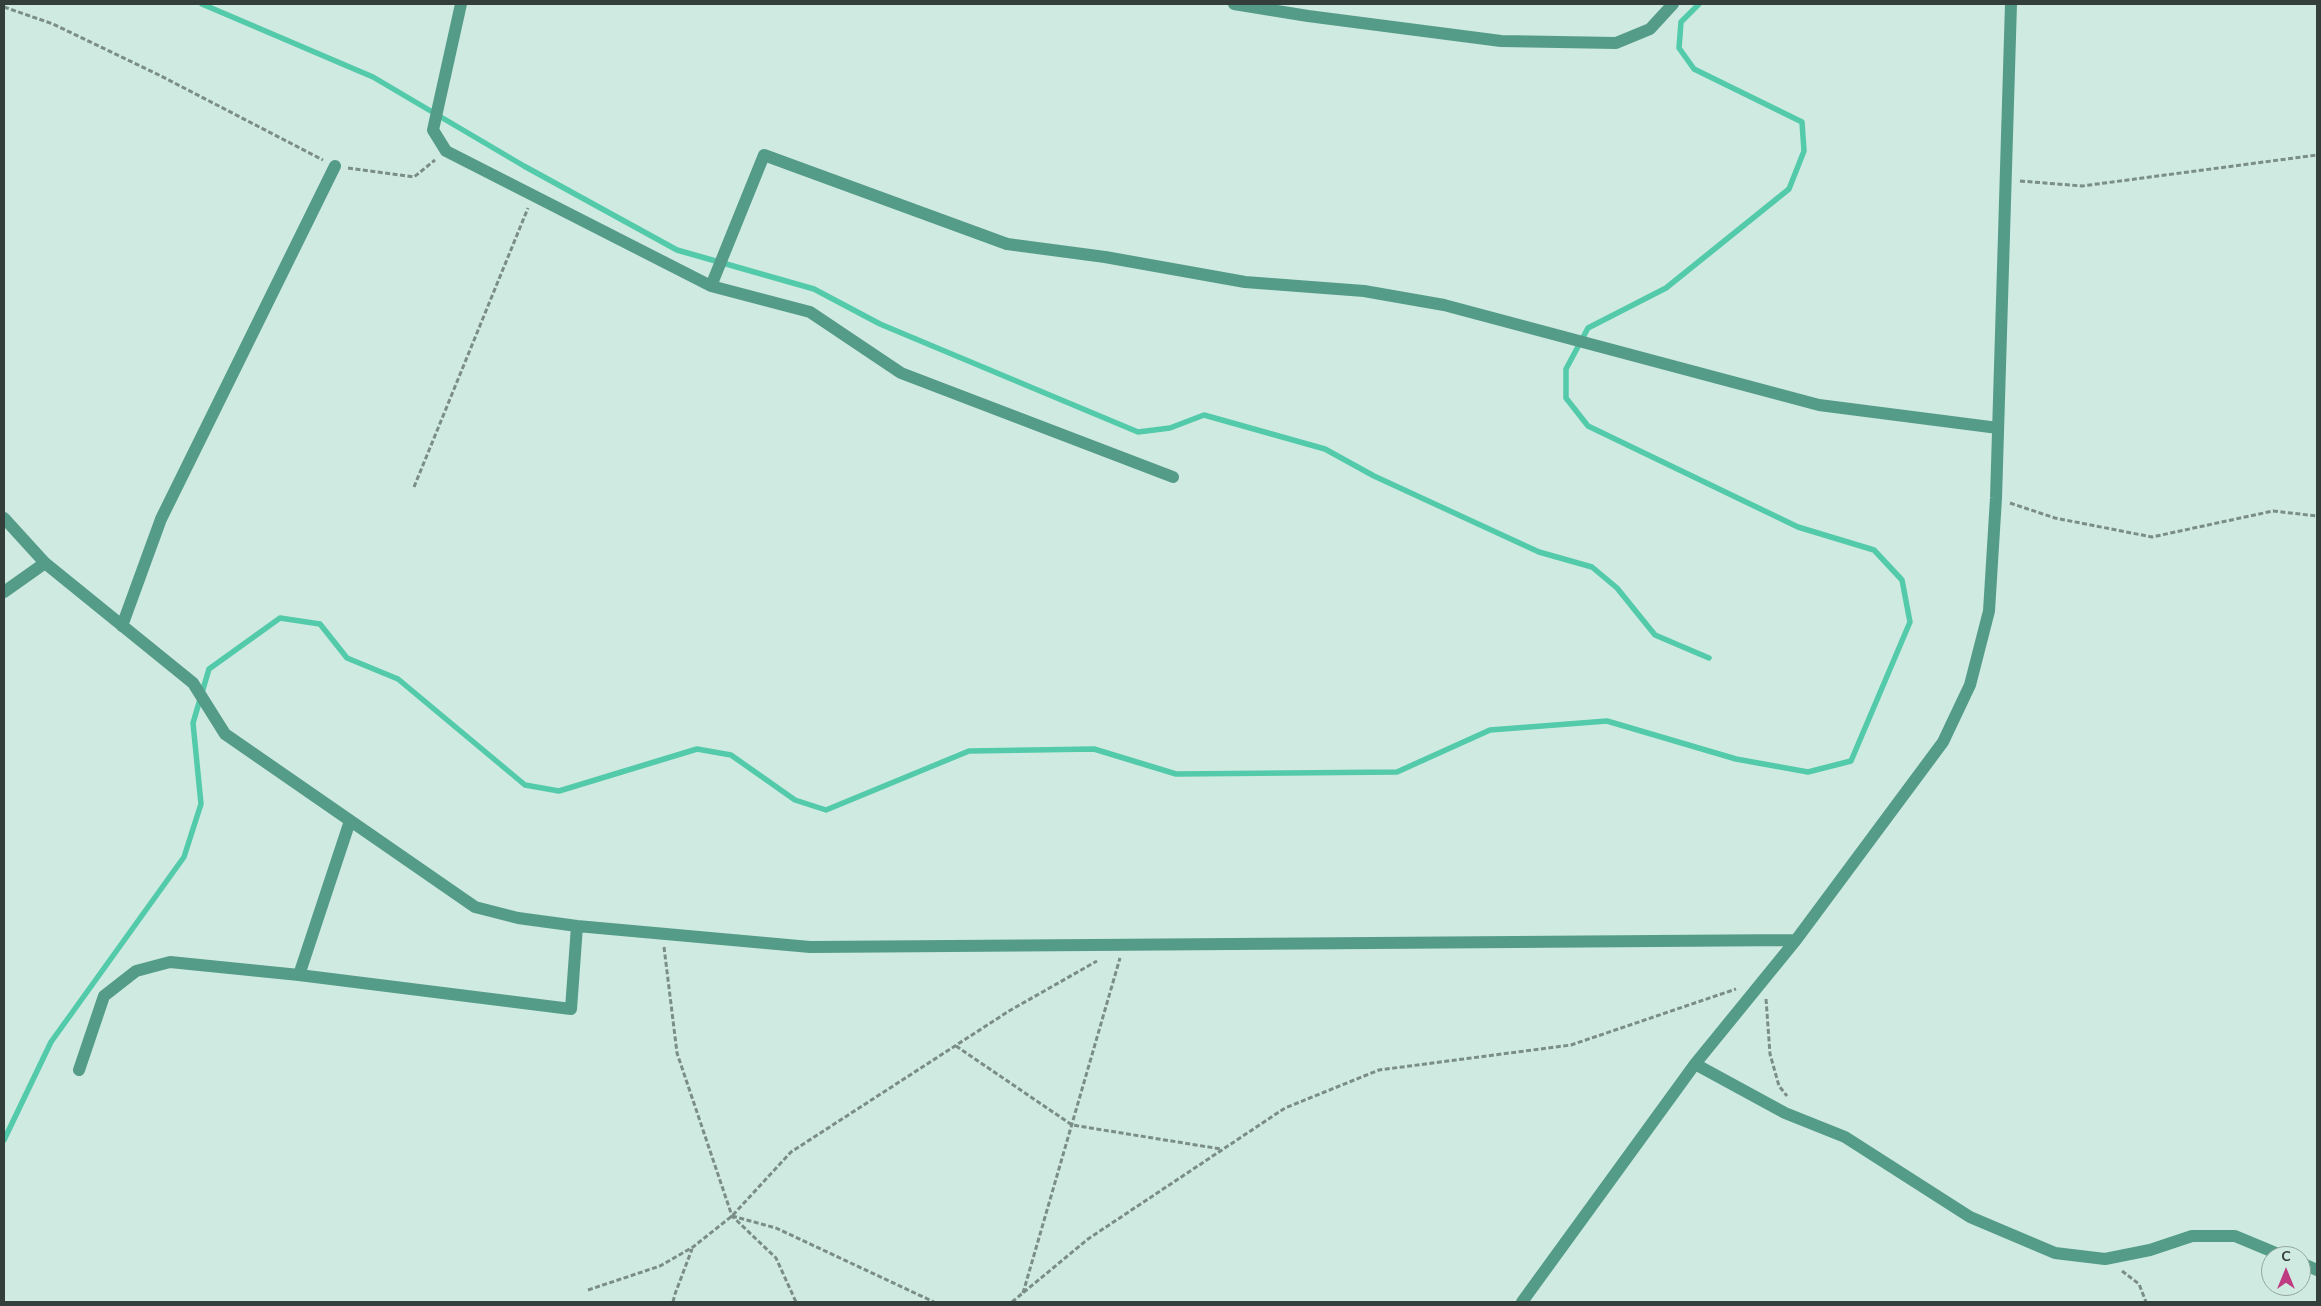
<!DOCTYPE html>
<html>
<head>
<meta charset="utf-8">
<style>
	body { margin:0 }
	#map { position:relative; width:2321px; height:1306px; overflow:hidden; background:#cfeae1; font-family:"Nunito Sans",sans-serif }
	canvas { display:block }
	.frame { position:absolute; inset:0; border:5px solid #343f3b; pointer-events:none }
	.north { position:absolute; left:2261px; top:1246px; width:50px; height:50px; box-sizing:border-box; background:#cfeae1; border:1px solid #91a69f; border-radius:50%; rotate:0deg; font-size:14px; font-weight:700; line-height:20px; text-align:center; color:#343f3b }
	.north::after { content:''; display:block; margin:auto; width:18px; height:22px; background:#be3b82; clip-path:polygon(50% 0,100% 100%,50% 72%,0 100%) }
</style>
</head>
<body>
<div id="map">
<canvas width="2321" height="1306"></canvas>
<div class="frame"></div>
<div class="north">С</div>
</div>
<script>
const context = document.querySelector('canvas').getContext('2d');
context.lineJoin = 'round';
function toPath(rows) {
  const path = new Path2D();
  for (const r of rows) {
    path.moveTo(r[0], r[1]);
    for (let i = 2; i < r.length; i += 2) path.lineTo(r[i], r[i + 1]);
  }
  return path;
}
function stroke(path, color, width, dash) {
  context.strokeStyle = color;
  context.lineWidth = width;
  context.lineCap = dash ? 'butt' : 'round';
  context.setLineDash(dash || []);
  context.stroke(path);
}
stroke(toPath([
	[202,4,373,77,524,166,677,250,814,289,880,324,1138,432,1170,428,1204,415,1325,449,1374,476,1539,552,1592,567,1617,588,1655,635,1709,658],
	[4,1140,51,1042,184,857,201,804,193,723,209,669,280,618,320,624,347,658,398,679,525,785,559,791,697,749,731,755,795,800,826,810,969,751,1094,749,1176,774,1397,772,1490,730,1607,721,1736,759,1808,772,1851,761,1910,622,1902,580,1874,550,1798,527,1588,426,1566,398,1566,369,1588,328,1666,288,1789,189,1804,151,1802,122,1694,69,1679,48,1681,22,1699,4]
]), '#53caaa', 5.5);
stroke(toPath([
	[4,7,53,24,159,75,323,160],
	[348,168,414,177,435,160],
	[2020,181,2082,186,2317,155],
	[414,487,528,208],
	[2010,503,2055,518,2152,537,2273,511,2317,516],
	[664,947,677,1053,732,1216,776,1258,796,1302],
	[1766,999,1770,1054,1779,1086,1787,1096],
	[956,1046,1072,1125,1221,1149],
	[732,1216,776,1228,934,1302],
	[2122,1271,2139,1284,2146,1302],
	[588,1290,660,1266,693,1247,732,1216,791,1152,1009,1011,1097,961],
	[1023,1293,1120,958],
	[673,1302,675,1294,692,1249],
	[1012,1302,1088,1239,1285,1108,1379,1070,1571,1045,1736,989]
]), '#7b8d87', 3, [5, 2.5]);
stroke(toPath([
	[461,4,433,130,446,151,711,286,810,312,901,373,1173,477],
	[1234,4,1308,16,1501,41,1616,43,1650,29,1673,4],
	[711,286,764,155,1007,244,1105,257,1245,282,1364,291,1444,305,1819,405,1998,428],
	[4,518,45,563,193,683,225,734,475,907,518,918,577,926,810,947,1796,940],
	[4,592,45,563],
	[122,626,161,519,335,166],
	[299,975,350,821],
	[1695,1064,1785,1113,1845,1137,1970,1217,2055,1253,2105,1259,2150,1250,2192,1236,2235,1236,2283,1256],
	[79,1070,104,996,136,971,170,962,299,975,571,1009,577,926],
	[2301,1263,2317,1270],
	[1522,1302,1695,1064,1796,940,1943,742,1970,685,1989,611,1996,498,2011,4]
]), '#549c87', 12);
</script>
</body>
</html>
